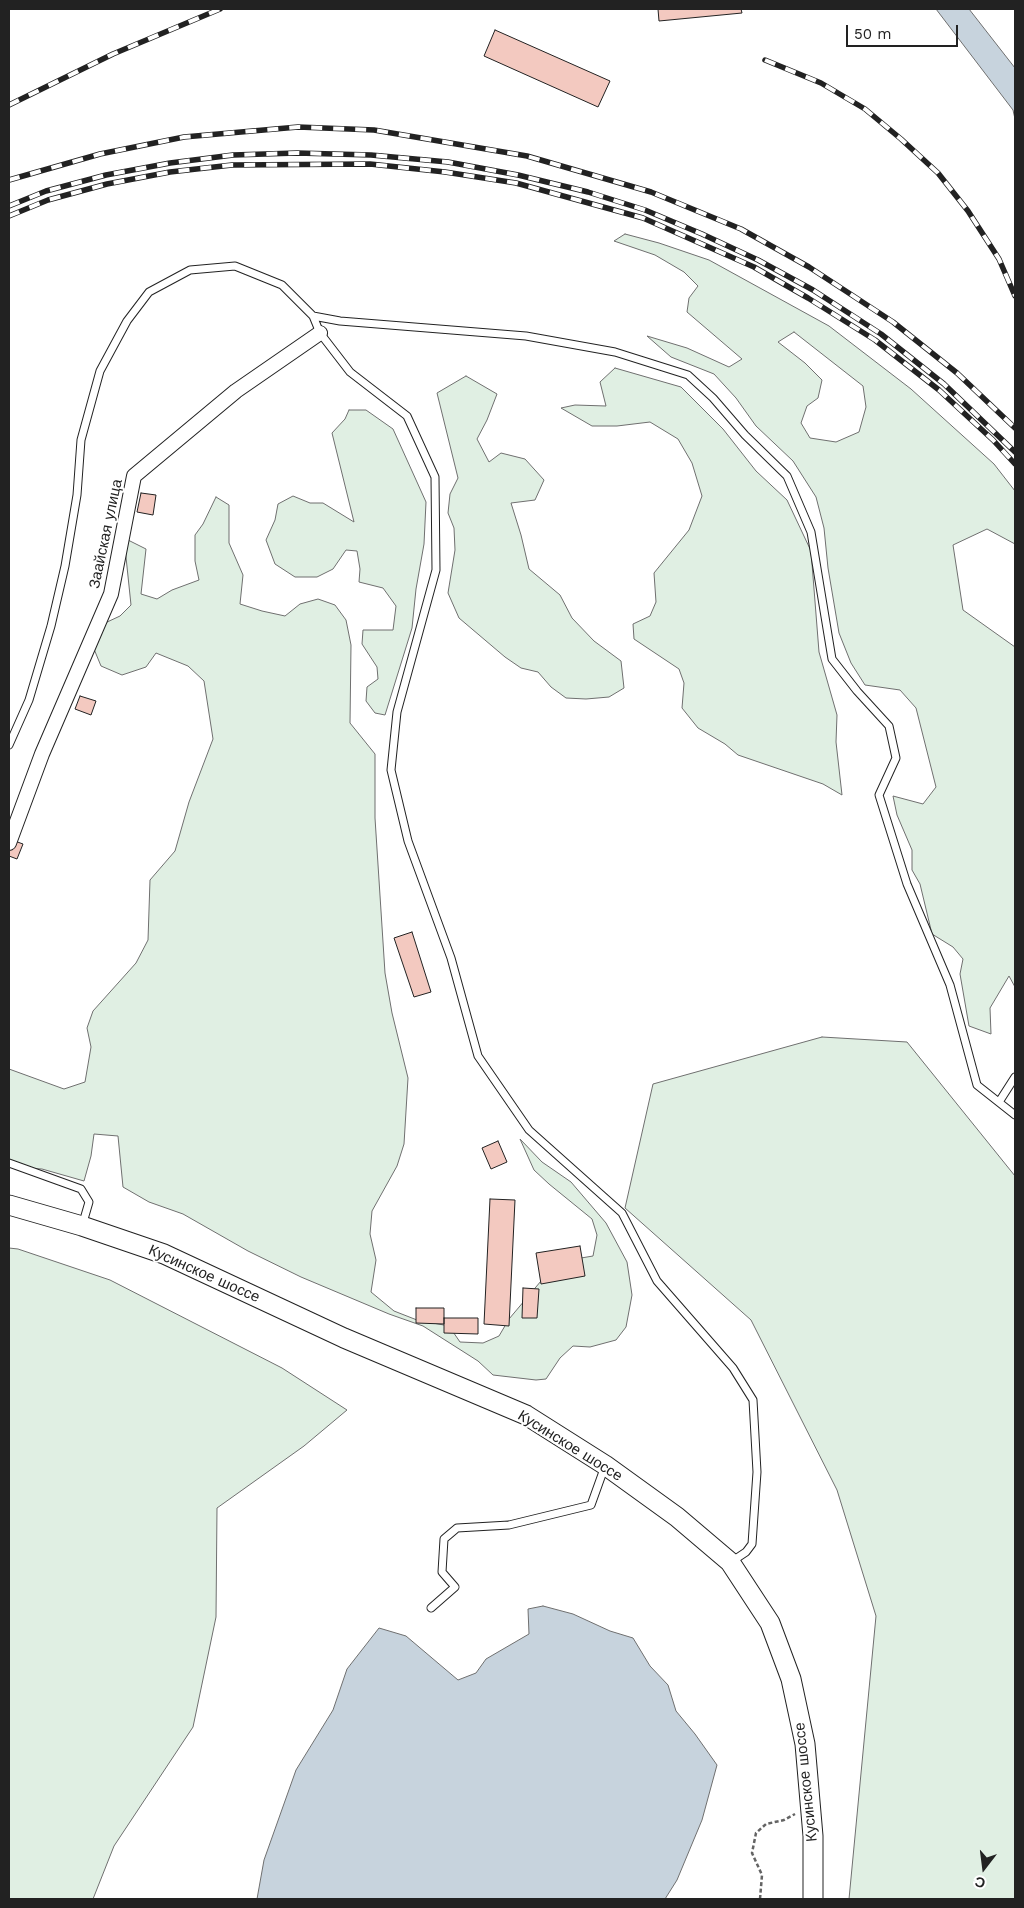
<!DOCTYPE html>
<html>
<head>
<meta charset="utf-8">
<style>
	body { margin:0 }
	#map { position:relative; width:1024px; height:1908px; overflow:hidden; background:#fff; font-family:"Work Sans",sans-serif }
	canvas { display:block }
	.frame { position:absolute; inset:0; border:10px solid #222; pointer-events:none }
	.north { position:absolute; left:959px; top:1843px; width:50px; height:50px; -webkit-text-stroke:4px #fff; paint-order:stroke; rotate:195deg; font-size:14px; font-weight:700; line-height:20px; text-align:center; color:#222 }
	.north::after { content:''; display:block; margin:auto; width:18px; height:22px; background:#222; clip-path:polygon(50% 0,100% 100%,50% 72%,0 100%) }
	.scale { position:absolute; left:846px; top:25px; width:112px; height:22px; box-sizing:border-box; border:2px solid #222; border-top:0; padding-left:6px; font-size:15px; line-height:18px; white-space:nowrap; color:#222; -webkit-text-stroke:4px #fff; paint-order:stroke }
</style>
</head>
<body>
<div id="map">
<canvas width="1024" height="1908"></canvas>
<div class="frame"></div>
<div class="north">С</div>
<div class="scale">50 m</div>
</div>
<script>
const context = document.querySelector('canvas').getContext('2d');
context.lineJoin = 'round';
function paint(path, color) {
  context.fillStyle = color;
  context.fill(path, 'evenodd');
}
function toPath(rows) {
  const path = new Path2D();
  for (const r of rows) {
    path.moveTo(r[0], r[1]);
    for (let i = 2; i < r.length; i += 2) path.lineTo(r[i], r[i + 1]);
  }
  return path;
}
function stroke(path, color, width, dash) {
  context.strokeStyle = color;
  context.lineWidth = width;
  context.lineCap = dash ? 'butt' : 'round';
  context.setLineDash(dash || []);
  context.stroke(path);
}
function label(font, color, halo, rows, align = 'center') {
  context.font = font + ' "Work Sans",sans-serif';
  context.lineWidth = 4;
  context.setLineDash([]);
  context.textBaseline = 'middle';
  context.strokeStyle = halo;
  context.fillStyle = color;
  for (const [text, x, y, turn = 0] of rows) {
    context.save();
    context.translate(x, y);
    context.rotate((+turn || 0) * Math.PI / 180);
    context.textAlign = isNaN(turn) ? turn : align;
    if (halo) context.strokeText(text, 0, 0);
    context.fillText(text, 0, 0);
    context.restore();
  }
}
const green = toPath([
	[625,234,659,243,709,260,829,326,911,389,994,464,1015,491,1015,544,987,529,953,545,963,610,1015,647,1015,987,1009,976,990,1008,991,1034,969,1026,960,974,963,959,953,947,932,934,920,884,912,870,912,850,897,815,893,796,923,804,936,787,916,708,900,690,865,685,851,663,839,633,828,568,824,528,816,497,793,461,756,426,736,398,714,374,671,357,647,336,687,348,729,367,742,359,687,312,689,298,698,286,684,272,655,255,614,241,625,234],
	[794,332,863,386,866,407,859,432,836,442,810,438,801,423,807,406,818,398,822,380,805,363,778,342,794,332],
	[615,368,681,387,723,429,756,471,787,500,811,551,819,652,837,715,836,742,842,795,823,784,738,755,725,744,698,728,682,708,684,683,679,669,634,639,633,624,650,616,656,602,654,573,689,530,702,496,692,463,678,439,650,422,617,426,592,426,561,408,575,405,606,406,600,382,615,368],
	[466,376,497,394,487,420,477,439,489,462,501,453,525,459,544,480,535,500,511,503,521,535,529,569,560,595,572,618,594,641,621,661,624,688,609,697,586,699,566,698,551,687,538,672,521,668,505,657,459,618,448,593,455,550,454,528,448,513,450,494,458,478,437,393,466,376],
	[349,410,366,410,393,429,426,502,424,544,416,589,412,628,385,715,375,713,366,701,367,687,378,679,377,667,362,644,363,630,393,630,396,606,383,588,359,582,360,569,357,551,346,550,333,569,317,577,295,577,275,564,266,540,275,520,278,504,293,496,310,503,323,503,354,522,332,433,345,419,349,410],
	[216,497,229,505,229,543,243,575,240,604,262,611,285,616,300,604,318,599,335,605,346,620,351,645,350,723,375,754,375,818,385,973,392,1013,408,1078,404,1144,397,1166,372,1211,370,1234,376,1260,371,1292,394,1311,417,1320,449,1326,460,1342,483,1343,499,1336,509,1319,541,1281,575,1259,593,1256,597,1235,592,1219,549,1184,534,1170,520,1139,542,1162,571,1182,606,1223,627,1262,632,1295,626,1327,616,1340,590,1347,573,1346,560,1358,546,1379,536,1380,493,1375,478,1361,423,1326,389,1314,301,1277,248,1251,183,1214,149,1202,123,1187,118,1136,94,1134,91,1156,84,1181,42,1169,9,1167,9,1069,64,1089,85,1082,91,1047,87,1028,93,1011,136,963,148,940,150,880,175,851,189,802,213,739,204,681,188,666,156,653,146,667,122,675,101,666,89,637,105,623,120,616,131,605,124,538,146,549,141,594,157,599,172,590,199,580,195,561,195,535,203,524,216,497],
	[822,1037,907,1042,1015,1176,1015,1899,849,1899,876,1616,837,1490,751,1320,625,1208,653,1084,822,1037],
	[9,1248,18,1249,110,1280,282,1368,347,1410,304,1446,217,1508,216,1617,193,1727,114,1846,93,1899,9,1899,9,1248]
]);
paint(green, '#e0efe3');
stroke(green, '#6f6f6f', 1);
const water = toPath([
	[936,9,969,9,1015,68,1015,119,1013,110,936,9],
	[543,1606,573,1614,610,1631,633,1638,650,1666,668,1685,676,1711,695,1734,717,1765,702,1820,677,1880,665,1899,257,1899,264,1860,296,1770,333,1710,347,1669,379,1628,406,1636,458,1680,476,1673,486,1659,529,1634,528,1609,543,1606]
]);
paint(water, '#c7d3dd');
stroke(water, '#6f6f6f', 1);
const building = toPath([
	[658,9,741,9,742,13,659,21,658,9],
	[495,30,610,81,598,107,484,56,495,30],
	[141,493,156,495,153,515,137,512,141,493],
	[80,696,96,701,91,715,75,709,80,696],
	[12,840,23,844,17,859,9,856,9,849,12,840],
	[412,932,431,992,414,997,394,938,412,932],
	[498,1141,507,1162,491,1169,482,1148,498,1141],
	[490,1199,515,1200,509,1326,484,1324,490,1199],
	[580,1246,585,1276,541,1284,536,1253,580,1246],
	[523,1288,539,1289,537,1318,522,1318,523,1288],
	[416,1308,444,1308,444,1324,416,1323,416,1308],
	[444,1318,478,1318,478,1334,444,1333,444,1318]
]);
paint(building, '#f3c9c0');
stroke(building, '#222', 1);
const lane = toPath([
	[313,316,340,321,526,336,615,352,688,375,713,398,745,435,787,476,811,532,832,659,857,691,889,726,896,758,879,795,907,884,950,985,977,1085,1015,1115],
	[9,745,29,700,51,626,65,566,77,495,81,440,100,371,127,321,149,292,190,270,235,266,282,285,313,316,320,333,350,372,407,416,435,477,436,570,397,712,391,770,408,841,451,958,478,1056,529,1130,622,1213,657,1281,733,1368,753,1400,757,1472,752,1544,746,1552,731,1562],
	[999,1102,1015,1077],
	[9,1163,81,1189,89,1202,82,1226],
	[431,1608,455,1587,442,1572,444,1539,457,1528,509,1525,591,1505,605,1466]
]);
const street = toPath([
	[9,843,42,754,111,594,134,476,236,391,320,333]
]);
const secondary = toPath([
	[9,1205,82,1226,164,1254,344,1338,526,1415,605,1465,677,1517,730,1562,770,1623,791,1679,805,1744,813,1836,813,1899]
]);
stroke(lane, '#222', 9);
stroke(street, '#222', 16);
stroke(secondary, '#222', 21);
stroke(toPath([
	[760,1899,762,1875,752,1853,756,1833,766,1824,784,1820,795,1814]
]), '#646464', 2.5, [4, 2.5]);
stroke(lane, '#fff', 7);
stroke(street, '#fff', 14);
stroke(secondary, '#fff', 19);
const rail = toPath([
	[765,60,821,83,865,109,901,139,938,173,968,211,999,259,1015,296],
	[9,105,113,54,220,9],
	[9,180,100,154,184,137,298,127,374,130,527,156,651,192,741,229,809,267,893,322,957,373,1015,428],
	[9,206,46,191,106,175,170,163,233,155,297,153,371,155,448,162,518,175,588,192,645,210,702,234,758,260,813,290,881,334,944,384,1015,452],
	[9,216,48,200,107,184,170,172,232,165,370,164,445,172,516,183,643,218,754,267,808,298,875,340,939,390,993,440,1015,464]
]);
stroke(rail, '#222', 5.5);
stroke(rail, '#fff', 4, [11]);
label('15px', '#222', '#fff', [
	["Заайская улица",106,534,-78],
	["Кусинское шоссе",204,1274,24],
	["Кусинское шоссе",570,1446,32],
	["Кусинское шоссе",806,1782,-96]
]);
</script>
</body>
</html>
